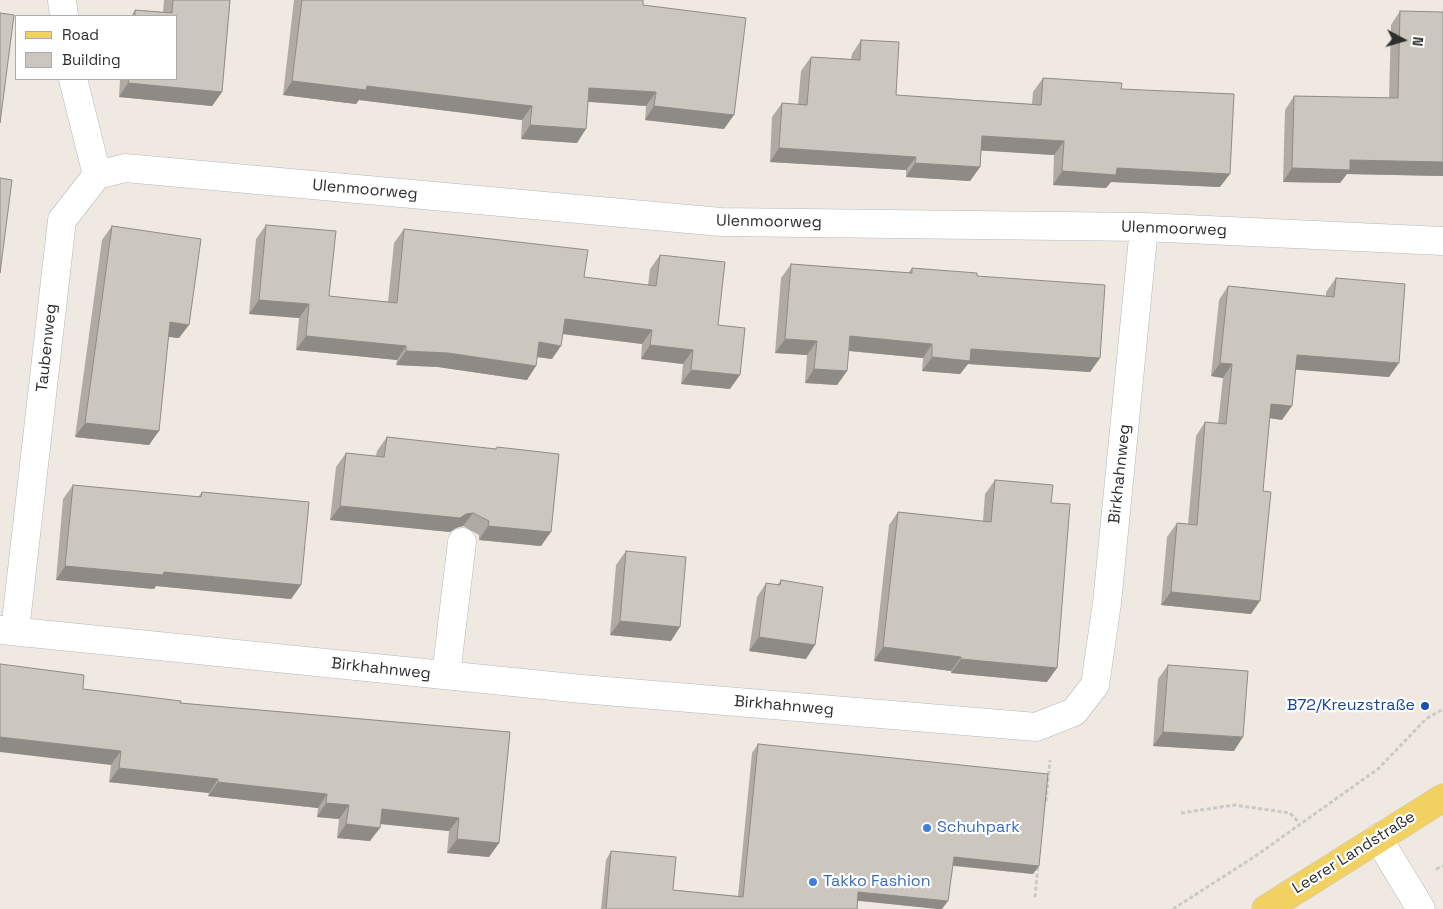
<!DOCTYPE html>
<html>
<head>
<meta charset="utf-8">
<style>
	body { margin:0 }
	#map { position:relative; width:1443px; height:909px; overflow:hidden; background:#efe9e1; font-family:"Space Grotesk",sans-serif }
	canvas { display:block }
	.legend { position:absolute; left:15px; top:15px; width:162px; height:65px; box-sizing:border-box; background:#fff; border:1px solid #ababab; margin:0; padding:6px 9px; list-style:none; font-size:15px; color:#2e2e2e }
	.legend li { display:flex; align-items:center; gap:10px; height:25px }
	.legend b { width:25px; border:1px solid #ababab }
	.north { position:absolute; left:1378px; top:15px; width:50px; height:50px; -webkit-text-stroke:4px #fff; paint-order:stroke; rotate:96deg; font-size:14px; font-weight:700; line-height:20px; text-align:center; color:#2e2e2e }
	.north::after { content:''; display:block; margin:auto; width:18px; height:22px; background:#2e2e2e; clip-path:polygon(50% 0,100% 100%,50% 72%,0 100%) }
</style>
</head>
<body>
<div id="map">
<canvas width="1443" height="909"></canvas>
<ul class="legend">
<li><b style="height:6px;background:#f2d163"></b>Road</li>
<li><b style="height:14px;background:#cbc7bf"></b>Building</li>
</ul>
<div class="north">N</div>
</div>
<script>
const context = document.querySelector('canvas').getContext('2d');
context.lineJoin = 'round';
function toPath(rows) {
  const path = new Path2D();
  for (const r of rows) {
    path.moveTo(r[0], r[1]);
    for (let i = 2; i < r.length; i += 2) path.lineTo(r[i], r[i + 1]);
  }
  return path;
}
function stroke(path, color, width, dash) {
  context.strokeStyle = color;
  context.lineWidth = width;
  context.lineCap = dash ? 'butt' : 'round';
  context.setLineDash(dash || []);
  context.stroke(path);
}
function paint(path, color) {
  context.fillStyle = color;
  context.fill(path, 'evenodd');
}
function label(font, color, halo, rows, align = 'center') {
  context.font = font + ' "Space Grotesk",sans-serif';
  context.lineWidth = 4.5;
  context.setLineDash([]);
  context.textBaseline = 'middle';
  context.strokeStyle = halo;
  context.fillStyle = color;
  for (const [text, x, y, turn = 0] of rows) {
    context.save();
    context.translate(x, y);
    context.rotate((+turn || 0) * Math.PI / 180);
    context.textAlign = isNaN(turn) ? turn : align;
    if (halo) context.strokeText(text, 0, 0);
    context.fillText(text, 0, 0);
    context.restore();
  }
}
const minor = toPath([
	[62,0,64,16],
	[97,175,125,168,721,222,1144,227,1443,241],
	[0,630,582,689,1036,727,1074,712,1095,685,1107,603,1144,227],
	[15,631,62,220,97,175,73,79],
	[446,675,462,542],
	[1378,838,1421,909]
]);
const major = toPath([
	[1266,909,1443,798]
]);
stroke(minor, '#b4b7c1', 29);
stroke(major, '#c9c9c9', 29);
stroke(toPath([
	[1046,801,1050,760],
	[1181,813,1234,805,1290,813,1299,823],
	[1436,869,1443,866],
	[1035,897,1038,864],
	[1173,909,1254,857,1378,769,1426,719,1443,709]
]), '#c9c9c9', 3, [4, 2.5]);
stroke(minor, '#fff', 28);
stroke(major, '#f2d163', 28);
paint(toPath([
	[164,0,230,0,222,92,212,106,119,97,120,79,176,79,176,16,131,16,135,10,163,12],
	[294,0,643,0,643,5,724,129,645,120,646,106,588,102,577,143,521,139,522,120,359,100,356,104,283,95],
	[1400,11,1443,176,1347,174,1340,183,1283,182,1285,110,1294,96,1389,98,1391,25],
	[861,40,896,95,1032,104,1033,92,1043,78,1121,89,1220,187,1111,182,1106,188,1053,185,1054,155,981,150,980,167,970,181,906,177,906,170,770,162,772,117,782,103,798,105,801,71,811,57,851,59,852,54],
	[266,225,329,296,388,302,394,243,404,229,584,277,648,285,650,269,660,255,718,325,730,389,681,384,683,364,641,359,642,344,563,334,552,359,537,357,527,380,438,367,396,365,397,360,296,350,299,318,249,314,256,239],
	[112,226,179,338,169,337,149,445,75,437,102,240],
	[791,264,908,273,912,268,977,276,1100,358,1090,372,968,364,960,374,922,371,923,358,848,351,847,371,837,385,805,383,807,355,775,353,781,278],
	[1336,278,1389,377,1296,369,1282,420,1270,418,1251,614,1161,605,1167,537,1177,523,1188,524,1196,436,1205,422,1218,424,1223,378,1211,376,1219,300,1228,286,1326,296,1326,292],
	[387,437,495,449,497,447,541,546,479,540,479,535,463,526,456,528,450,532,330,520,336,467,346,453,376,456,377,451],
	[995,480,1051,503,1047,682,951,673,951,671,874,661,889,525,898,512,983,521,985,494],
	[73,485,198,497,202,492,301,585,291,599,156,586,154,589,56,580,63,499],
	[626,551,671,641,610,635,616,565],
	[781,580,806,659,749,651,757,597,766,583,777,585],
	[1168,665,1234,751,1153,746,1158,679],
	[83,689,180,703,510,732,499,843,489,857,447,853,449,831,380,824,370,841,337,838,339,819,317,817,318,808,208,796,209,793,109,782,111,765],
	[758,744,1039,866,1033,874,953,866,942,909,858,901,857,909,601,909,606,860,611,851,673,890,738,896,752,753]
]), '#afaba4');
paint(toPath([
	[292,81,367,86,532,106,522,120,359,100,356,104,283,95],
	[128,83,222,92,212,106,119,97],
	[589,88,656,92,646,106,580,101],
	[654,106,734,115,724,129,645,120],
	[530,125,586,129,577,143,521,139],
	[982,136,1064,141,1054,155,972,150],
	[779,148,916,157,906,170,770,162],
	[1350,160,1443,162,1443,176,1347,174,1340,183,1283,182,1292,168],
	[915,163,980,167,970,181,906,177],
	[1117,168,1230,174,1220,187,1111,182,1106,188,1053,185,1062,171],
	[259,300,309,304,299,318,249,314],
	[565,319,652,330,642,344,555,333],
	[170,322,189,325,179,338,161,336],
	[306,336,406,346,397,360,296,350],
	[850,336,932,344,923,358,840,350],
	[785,339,817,341,807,355,775,353],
	[539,342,561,346,552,359,530,356],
	[650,345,693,350,683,364,641,359],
	[971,349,1100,358,1090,372,968,364,960,374,922,371,932,357],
	[406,351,448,353,536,366,527,380,438,367,396,365],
	[1297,355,1399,363,1389,377,1287,369],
	[1220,363,1232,364,1223,378,1211,376],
	[814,369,847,371,837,385,805,383],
	[691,370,740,375,730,389,681,384],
	[1271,404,1292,406,1282,420,1262,417],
	[85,423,159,431,149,445,75,437],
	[340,506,466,514,473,513,463,526,456,528,450,532,330,520],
	[488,526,551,532,541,546,479,540],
	[65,566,164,572,301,585,291,599,156,586,154,589,56,580],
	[1171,592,1260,601,1251,614,1161,605],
	[620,621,680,627,671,641,610,635],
	[759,637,815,645,806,659,749,651],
	[883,647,961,657,951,671,874,661],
	[961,659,1057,668,1047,682,951,673],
	[1163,732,1243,737,1234,751,1153,746],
	[0,737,121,751,111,765,0,752],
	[119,768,218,779,209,793,109,782],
	[218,782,327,794,318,808,208,796],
	[326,803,349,805,339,819,317,817],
	[382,809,459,818,449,831,372,823],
	[346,824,380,828,370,841,337,838],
	[457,839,499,843,489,857,447,853],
	[954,857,1039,866,1033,874,949,865],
	[858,892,948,901,942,909,937,909,853,900]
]), '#8e8b86');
const building = toPath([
	[173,0,230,0,222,92,128,83,129,79,176,79,176,16,135,16,135,10,172,13,173,0],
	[302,0,643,0,643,5,746,18,734,115,654,106,656,92,589,88,586,129,530,125,532,106,367,86,366,90,292,81,302,0],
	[1400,11,1443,12,1443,162,1350,160,1350,170,1292,168,1294,96,1398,98,1400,11],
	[0,13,14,15,0,123,0,13],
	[861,40,899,42,896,95,1041,105,1043,78,1122,83,1121,89,1234,94,1230,174,1117,168,1116,175,1062,171,1064,141,982,136,980,167,915,163,916,157,779,148,782,103,807,105,811,57,860,60,861,40],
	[0,178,12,180,0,273,0,178],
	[266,225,336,231,329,296,397,303,404,229,588,250,584,277,656,286,660,255,725,262,718,325,745,328,740,375,691,370,693,350,650,345,652,330,565,319,561,346,539,342,536,366,448,353,406,351,406,346,306,336,309,304,259,300,266,225],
	[112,226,201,239,189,325,170,322,159,431,85,423,112,226],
	[791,264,912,273,912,268,977,273,977,276,1105,285,1100,358,971,349,970,361,932,357,932,344,850,336,847,371,814,369,817,341,785,339,791,264],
	[1336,278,1405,284,1399,363,1297,355,1292,406,1271,404,1263,491,1271,492,1260,601,1171,592,1177,523,1197,525,1205,422,1226,424,1232,364,1220,363,1228,286,1334,297,1336,278],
	[387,437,496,449,497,447,559,454,551,532,488,526,489,521,473,513,466,514,460,518,340,506,346,453,384,457,387,437],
	[995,480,1053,485,1051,503,1070,504,1057,668,961,659,961,657,883,647,898,512,991,522,995,480],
	[73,485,201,497,202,492,309,502,301,585,164,572,163,575,65,566,73,485],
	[626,551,686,557,680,627,620,621,626,551],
	[781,580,823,587,815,645,759,637,766,583,780,585,781,580],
	[0,664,84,675,83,689,181,701,180,703,510,732,499,843,457,839,459,818,382,809,380,828,346,824,349,805,326,803,327,794,218,782,218,779,119,768,121,751,0,737,0,664],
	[1168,665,1248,671,1243,737,1163,732,1168,665],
	[758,744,1048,774,1039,866,954,857,948,901,858,892,857,909,606,909,611,851,676,857,673,890,743,897,758,744]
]);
paint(building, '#cbc7bf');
stroke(building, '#8e8b86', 1);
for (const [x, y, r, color] of [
	[1425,706,5,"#1a4fb4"],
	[927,828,5,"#3f7fe0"],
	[813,882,5,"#3f7fe0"]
]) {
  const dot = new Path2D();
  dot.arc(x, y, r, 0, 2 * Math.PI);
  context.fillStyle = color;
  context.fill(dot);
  stroke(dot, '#fff', 2);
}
label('16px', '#2e2e2e', '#fff', [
	["Ulenmoorweg",365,190,5],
	["Ulenmoorweg",769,222,1],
	["Ulenmoorweg",1174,229,2],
	["Taubenweg",47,348,-84],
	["Birkhahnweg",1120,474,-84],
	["Birkhahnweg",381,669,6],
	["Birkhahnweg",784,706,5],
	["Leerer Landstraße",1354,853,-32]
]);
label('16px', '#164399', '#fff', [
	["B72/Kreuzstraße",1415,706]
], 'right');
label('16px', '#366cbe', '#fff', [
	["Schuhpark",937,828],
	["Takko Fashion",823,882]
], 'left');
</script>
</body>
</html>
